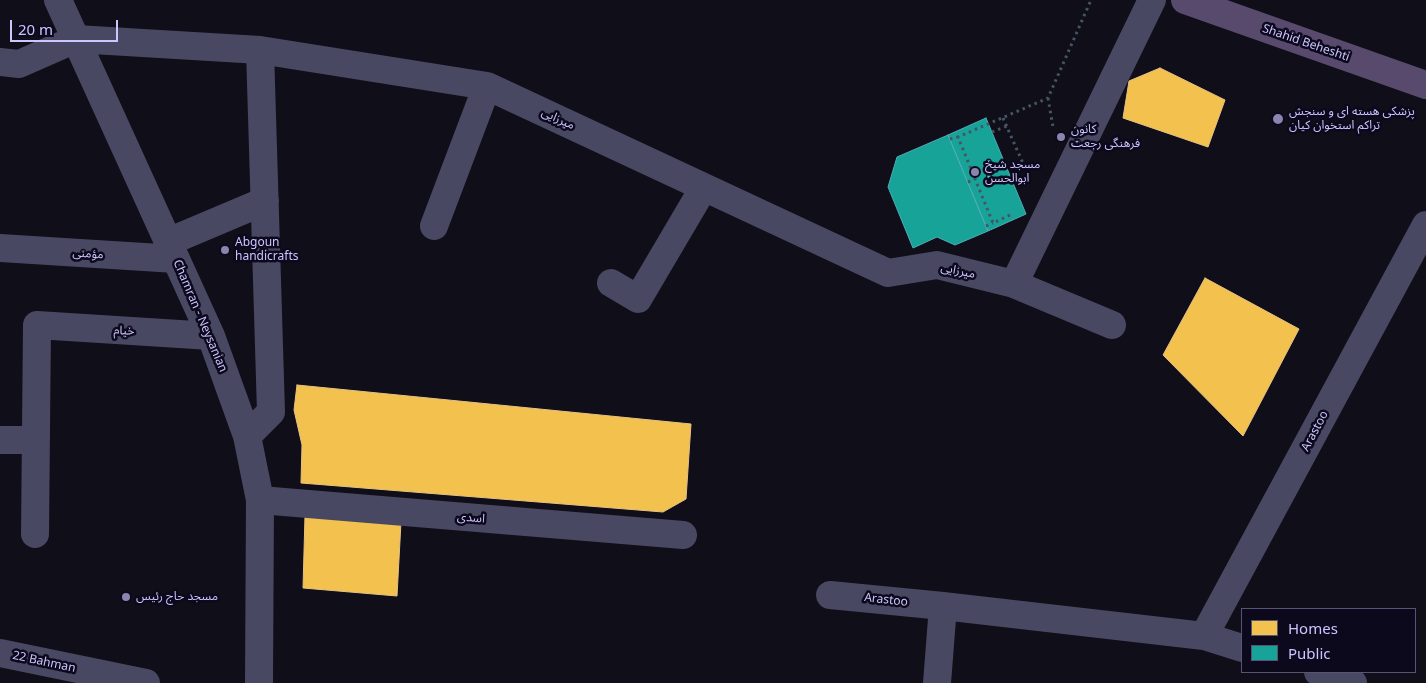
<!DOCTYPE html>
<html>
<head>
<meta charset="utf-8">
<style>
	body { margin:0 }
	#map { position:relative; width:1426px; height:683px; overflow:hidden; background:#100e18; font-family:"Noto Sans",sans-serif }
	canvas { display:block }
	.legend { position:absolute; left:1241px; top:608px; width:175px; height:65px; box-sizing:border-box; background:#0d091d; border:1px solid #595477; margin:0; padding:6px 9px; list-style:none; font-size:15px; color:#ccc5ff }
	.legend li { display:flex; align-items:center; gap:10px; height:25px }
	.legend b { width:25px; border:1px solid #595477 }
	.scale { position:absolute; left:10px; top:20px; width:108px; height:22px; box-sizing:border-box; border:2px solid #ccc5ff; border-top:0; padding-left:6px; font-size:15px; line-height:18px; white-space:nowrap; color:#ccc5ff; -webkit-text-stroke:4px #0d091d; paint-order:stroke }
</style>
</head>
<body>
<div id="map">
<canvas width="1426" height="683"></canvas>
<ul class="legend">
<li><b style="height:14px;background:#f2c14e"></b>Homes</li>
<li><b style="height:14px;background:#17a398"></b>Public</li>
</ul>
<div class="scale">20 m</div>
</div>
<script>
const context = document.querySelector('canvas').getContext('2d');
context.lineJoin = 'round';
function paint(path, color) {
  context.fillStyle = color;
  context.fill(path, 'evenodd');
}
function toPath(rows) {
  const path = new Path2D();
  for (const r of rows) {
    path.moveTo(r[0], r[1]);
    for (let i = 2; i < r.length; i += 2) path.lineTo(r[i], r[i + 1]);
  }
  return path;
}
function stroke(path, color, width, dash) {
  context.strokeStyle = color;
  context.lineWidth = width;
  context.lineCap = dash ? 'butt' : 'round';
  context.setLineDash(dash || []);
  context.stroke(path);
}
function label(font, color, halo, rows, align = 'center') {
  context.font = font + ' "Noto Sans","Noto Sans Arabic",sans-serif';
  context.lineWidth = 5;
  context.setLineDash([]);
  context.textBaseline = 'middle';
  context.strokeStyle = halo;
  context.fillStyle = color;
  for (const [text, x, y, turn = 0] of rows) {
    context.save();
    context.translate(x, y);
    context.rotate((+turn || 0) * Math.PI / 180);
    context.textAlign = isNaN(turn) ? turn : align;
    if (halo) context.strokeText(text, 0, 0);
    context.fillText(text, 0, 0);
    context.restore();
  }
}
const homes = toPath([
	[1160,68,1225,100,1208,147,1123,118,1129,81,1160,68],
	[1205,278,1299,329,1243,436,1163,355,1205,278],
	[297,385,691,424,686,499,663,512,301,483,302,445,294,410,297,385],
	[305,516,401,522,397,596,303,588,305,516]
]);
paint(homes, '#f2c14e');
stroke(homes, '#e7c283', 1);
const public = toPath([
	[986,118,1026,214,988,231,948,135,986,118],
	[948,135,988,231,955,245,937,237,913,248,888,187,897,157,948,135]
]);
paint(public, '#17a398');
stroke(public, '#4dadb7', 1);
stroke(toPath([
	[1048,98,1053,127],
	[1003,118,1029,177],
	[992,132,1007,126],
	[950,139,958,137],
	[968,182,975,179],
	[1010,215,993,223,958,137,1048,98,1091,0],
	[986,226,993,223]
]), '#445564', 3, [2.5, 4]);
stroke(toPath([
	[58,0,211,336,247,436,260,500,259,683],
	[0,62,19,64,76,39,260,50,487,86,888,273,937,265,1014,284,1112,325],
	[434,226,487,86],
	[168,242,265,201],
	[0,248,176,259],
	[611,283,638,299,704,187],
	[1014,284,1152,0],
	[247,436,271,412,260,50],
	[0,440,36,440],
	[260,500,683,535],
	[35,534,37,325,211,336],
	[830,595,943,606,1204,636,1242,648],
	[1204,636,1426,225],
	[0,653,146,683],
	[1318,672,1353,683],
	[937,683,943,606]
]), '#494862', 28);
stroke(toPath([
	[1185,0,1426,85]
]), '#574a6c', 28);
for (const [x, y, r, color] of [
	[1278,119,6,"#8a85ae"],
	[1061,137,5,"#8a85ae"],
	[975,172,5,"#8a85ae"],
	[225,250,5,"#8a85ae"],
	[126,597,5,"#8a85ae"]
]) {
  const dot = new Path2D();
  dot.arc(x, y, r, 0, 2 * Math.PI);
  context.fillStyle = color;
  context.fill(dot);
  stroke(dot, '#0d091d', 2);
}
label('12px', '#ccc5ff', '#0d091d', [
	["Shahid Beheshti",1306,43,19],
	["میرزایی",558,119,25],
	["مؤمنی",88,254,4],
	["میرزایی",958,271,12],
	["Chamran - Neysanian",200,316,67],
	["خیام",124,331,3],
	["Arastoo",1315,431,-62],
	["اسدی",471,518,5],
	["Arastoo",886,600,6],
	["22 Bahman",44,662,12]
]);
label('12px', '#ccc5ff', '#0d091d', [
	["پزشکی هسته ای و سنجش",1289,112],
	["تراکم استخوان کیان",1289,126],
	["کانون",1071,130],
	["فرهنگی رجعت",1071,144],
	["مسجد شیخ",985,165],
	["ابوالحسن",985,179],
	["Abgoun",235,243],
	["handicrafts",235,257],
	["مسجد حاج رئیس",136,597]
], 'left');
</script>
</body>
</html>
